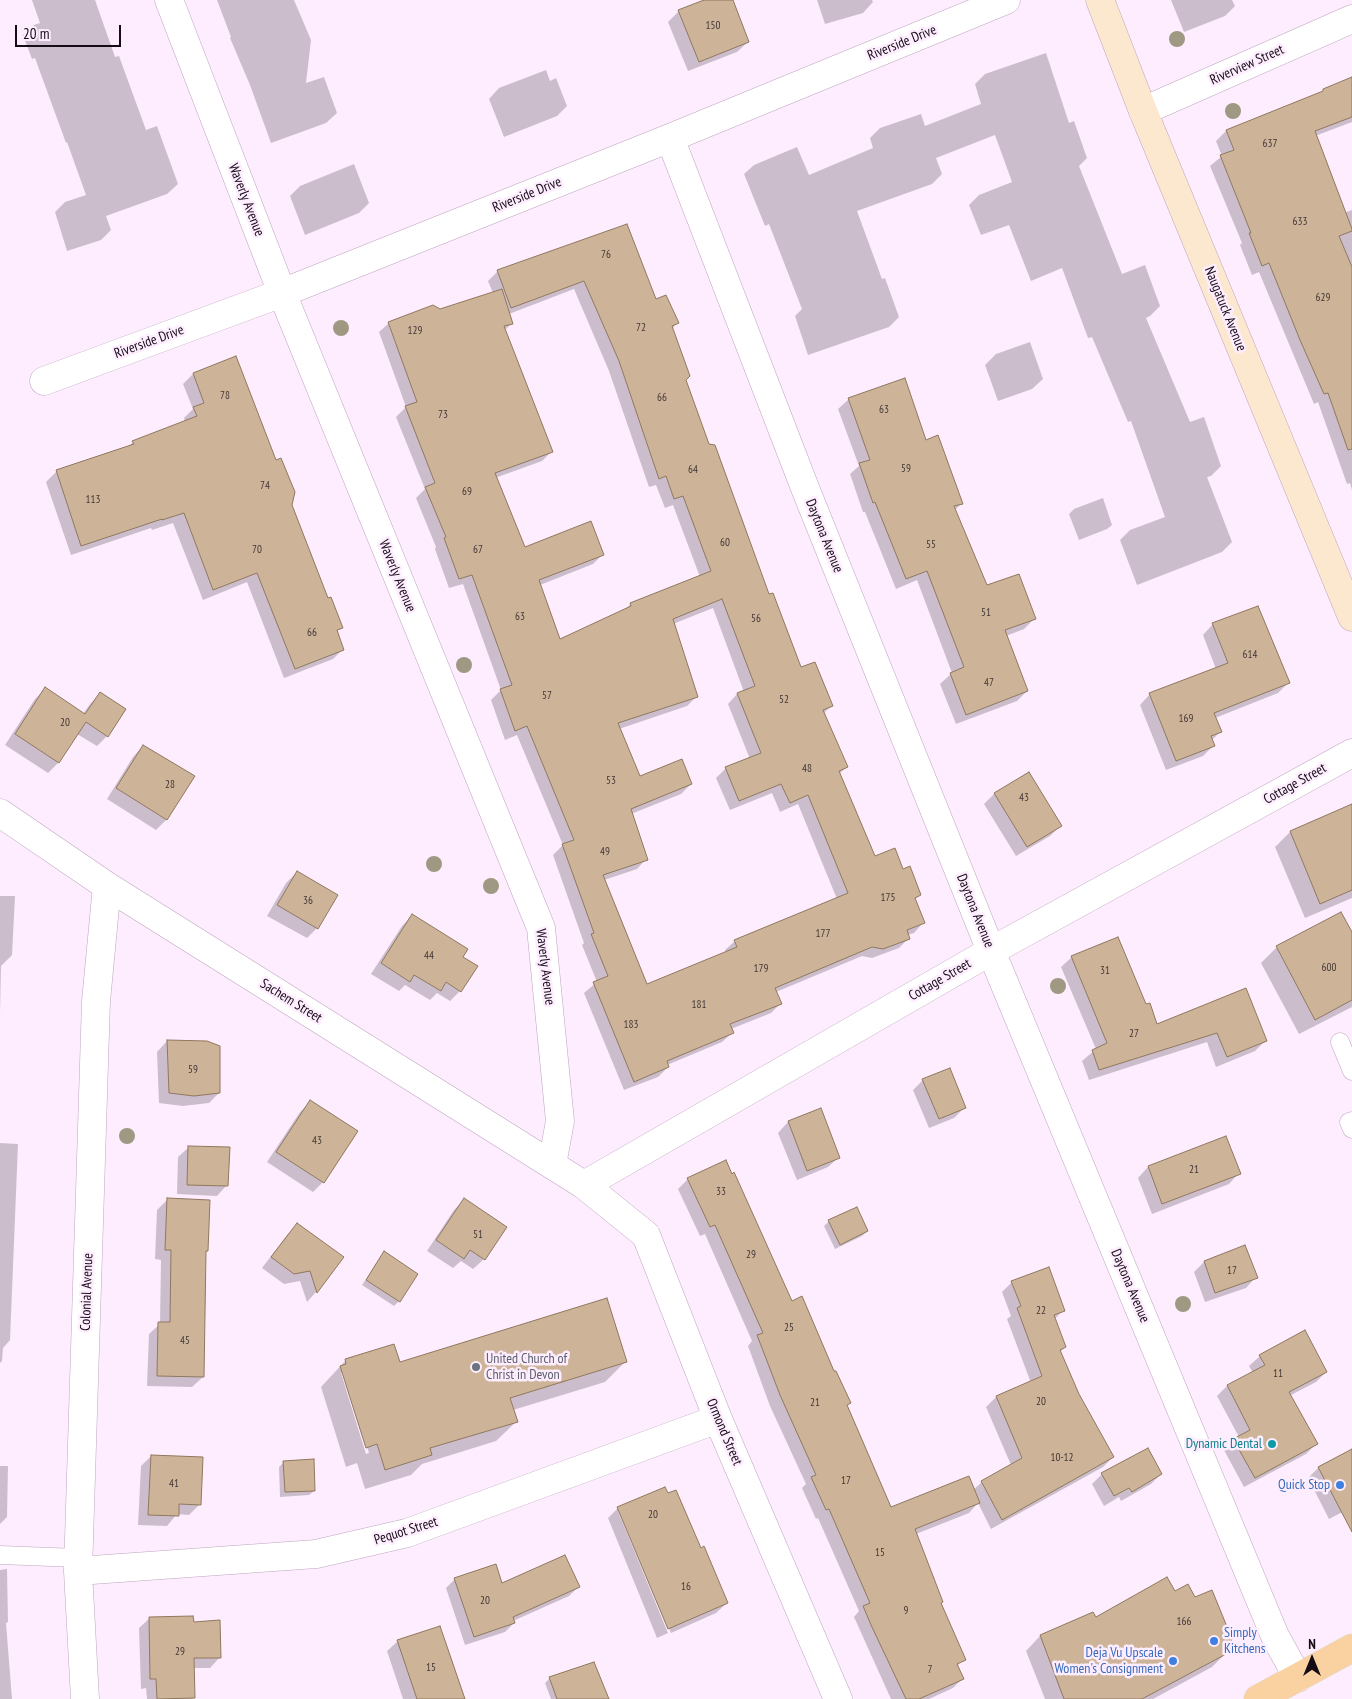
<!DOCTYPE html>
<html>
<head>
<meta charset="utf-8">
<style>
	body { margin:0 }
	#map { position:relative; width:1352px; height:1699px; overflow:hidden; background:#feedfe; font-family:"PT Sans Narrow",sans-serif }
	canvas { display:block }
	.north { position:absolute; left:1287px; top:1634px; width:50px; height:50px; -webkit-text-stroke:4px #feedfe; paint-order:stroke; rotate:0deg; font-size:14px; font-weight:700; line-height:20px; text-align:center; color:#150c15 }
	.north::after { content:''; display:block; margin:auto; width:18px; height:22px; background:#150c15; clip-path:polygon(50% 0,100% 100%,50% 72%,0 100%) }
	.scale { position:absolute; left:15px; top:25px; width:106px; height:22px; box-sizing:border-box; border:2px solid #150c15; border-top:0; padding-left:6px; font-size:15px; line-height:18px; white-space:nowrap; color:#150c15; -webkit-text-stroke:4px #feedfe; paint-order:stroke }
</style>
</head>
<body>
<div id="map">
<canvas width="1352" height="1699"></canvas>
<div class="north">N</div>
<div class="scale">20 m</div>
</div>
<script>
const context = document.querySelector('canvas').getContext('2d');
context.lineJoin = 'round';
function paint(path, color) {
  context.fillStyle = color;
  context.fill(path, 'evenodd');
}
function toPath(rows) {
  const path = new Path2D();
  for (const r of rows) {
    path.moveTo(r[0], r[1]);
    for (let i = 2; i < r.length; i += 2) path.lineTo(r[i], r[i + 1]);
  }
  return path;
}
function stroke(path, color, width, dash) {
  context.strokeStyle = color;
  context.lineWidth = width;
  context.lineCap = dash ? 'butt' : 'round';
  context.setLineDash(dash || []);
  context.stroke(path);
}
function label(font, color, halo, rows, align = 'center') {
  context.font = font + ' "PT Sans Narrow",sans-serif';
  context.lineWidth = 5;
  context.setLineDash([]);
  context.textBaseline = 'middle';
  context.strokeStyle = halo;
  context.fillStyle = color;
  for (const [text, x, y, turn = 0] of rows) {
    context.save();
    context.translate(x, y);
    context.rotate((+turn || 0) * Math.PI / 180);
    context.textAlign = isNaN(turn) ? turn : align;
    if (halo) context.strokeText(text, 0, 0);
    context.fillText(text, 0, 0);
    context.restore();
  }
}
paint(toPath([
	[32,0,95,0,115,57,119,56,146,130,157,126,178,184,167,194,106,216,111,230,101,240,67,251,55,212,65,202,86,195,67,142,66,143,35,58,32,59,23,35,34,25,40,23],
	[217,0,294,0,311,40,306,83,324,77,337,113,326,123,271,143,250,85,230,38,231,37],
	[707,0,731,0,748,42,737,52,688,71,668,22,679,11],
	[817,0,872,0,873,2,863,13,825,24],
	[1171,0,1232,0,1235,6,1225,16,1184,32],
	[1046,53,1069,123,1074,121,1087,158,1079,166,1122,274,1145,265,1160,306,1150,316,1146,318,1190,422,1204,417,1221,466,1211,476,1207,477,1232,542,1222,552,1137,585,1120,540,1130,530,1165,517,1131,421,1128,422,1092,337,1088,338,1062,268,1031,281,1009,225,981,235,969,205,979,195,1012,182,995,135,936,158,942,174,932,184,857,211,882,279,885,278,899,317,889,327,808,355,795,316,802,309,769,224,765,226,744,174,754,165,797,147,809,175,873,148,870,138,880,128,921,114,925,126,981,104,975,84,985,74],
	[546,70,550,81,556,78,567,106,557,116,504,137,489,99,499,88],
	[1352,79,1352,122,1315,136,1344,213,1352,210,1352,490,1350,483,1347,484,1318,402,1314,404,1259,272,1252,275,1240,245,1242,243,1210,166,1222,156,1216,141,1226,131,1320,94,1324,90],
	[354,164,369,203,359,213,305,235,290,196,300,186],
	[627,225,655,301,677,323,672,329,685,380,708,445,769,595,801,669,831,706,823,714,847,767,839,774,874,858,903,871,920,894,914,900,923,923,914,933,907,935,909,938,899,948,872,958,862,956,776,992,780,1004,771,1013,731,1029,732,1033,722,1042,667,1065,668,1067,658,1077,624,1090,584,993,597,982,582,945,584,943,553,855,563,845,517,735,505,740,491,700,501,690,463,584,449,588,435,549,436,547,416,498,425,489,396,417,406,407,379,332,389,323,440,310,493,293,488,281,498,271],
	[574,289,609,371,649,487,656,485,665,508,673,505,700,577,631,604,623,611,559,640,540,585,593,564,603,554,524,549,495,478,542,461,551,452,505,330,512,323,509,314],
	[713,608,744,692,737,694,728,704,750,759,726,768,716,778,730,810,772,793,780,812,798,804,837,899,735,941,725,950,726,953,646,985,604,880,637,869,646,859,631,814,681,794,691,784,639,778,619,729,687,706,696,697,673,624],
	[1030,342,1043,379,1032,389,998,401,985,365,996,354],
	[235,358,327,599,342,627,336,632,343,649,333,659,284,678,247,582,203,600,173,523,152,530,151,528,71,555,46,482,57,471,127,448,133,442,185,422,184,418,193,409,183,384,193,374],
	[849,399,925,441,962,503,954,511,986,587,1034,619,1024,629,1006,636,1027,691,1017,701,956,724,940,684,952,673,917,580,896,589,865,512,863,512,850,474,859,466,838,409],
	[1103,498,1112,525,1107,529,1079,540,1069,514,1074,509],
	[1213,624,1289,682,1278,693,1215,718,1220,732,1211,741,1213,746,1203,756,1166,770,1140,705,1150,694,1216,669,1203,635],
	[45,689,83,714,90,704,100,694,107,736,97,746,77,734,58,763,48,773,5,745,35,699],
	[143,746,166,820,156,830,107,799,133,757],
	[1028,774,1060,826,1050,836,1016,856,984,804,994,794],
	[1352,806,1352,898,1305,918,1275,847,1290,832],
	[297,872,317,928,307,938,267,916,286,883],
	[0,896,15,896,12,955,1,966,0,1014],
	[1341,914,1352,935,1352,1007,1299,1034,1261,963,1277,947],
	[412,916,461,957,460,991,450,1001,437,993,430,1000,405,985,399,991,371,974,402,926],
	[1072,957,1145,1006,1156,1025,1245,990,1265,1041,1255,1051,1216,1067,1207,1042,1089,1080,1082,1061,1096,1049,1061,967],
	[167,1041,219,1093,209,1103,183,1106,159,1103,157,1052],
	[923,1080,964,1108,954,1118,929,1128,913,1090],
	[310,1102,323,1182,313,1192,267,1162,300,1112],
	[820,1110,839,1157,828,1167,797,1180,778,1133,788,1122],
	[1225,1137,1239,1173,1229,1184,1152,1214,1138,1178,1148,1167],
	[0,1143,18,1144,10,1340,3,1348,2,1361,0,1363],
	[189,1147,227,1185,217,1196,177,1194,178,1157],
	[688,1179,791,1302,846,1406,890,1508,973,1490,982,1482,1011,1465,986,1407,996,1397,1031,1383,1007,1319,1011,1316,1002,1292,1012,1282,1063,1310,1054,1320,1065,1347,1060,1352,1078,1394,1113,1457,1103,1467,991,1529,978,1503,969,1513,916,1534,939,1604,964,1659,957,1666,963,1678,953,1688,929,1699,891,1699,854,1617,859,1611,818,1518,816,1519,802,1488,806,1484,770,1406,748,1346,752,1341,705,1234,700,1236,678,1189],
	[167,1200,207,1251,204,1253,203,1377,192,1387,147,1386,149,1334,160,1324,161,1260,155,1259,157,1210],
	[464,1200,484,1259,473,1269,461,1261,453,1268,427,1251,454,1210],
	[829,1221,867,1231,862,1236,835,1249,824,1226],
	[297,1224,342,1257,316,1292,307,1302,300,1281,284,1284,262,1268,287,1235],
	[385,1253,399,1301,394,1306,362,1285,380,1258],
	[1204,1262,1256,1277,1246,1288,1205,1302,1194,1272],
	[1260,1356,1326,1372,1316,1382,1289,1396,1316,1444,1306,1454,1244,1487,1224,1450,1239,1437,1217,1396,1227,1386,1253,1373,1249,1366],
	[346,1360,399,1363,625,1362,605,1382,513,1410,517,1421,496,1441,422,1464,411,1475,365,1489,357,1463,346,1467,321,1387],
	[341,1373,343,1373,369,1453,366,1454],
	[1352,1450,1352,1507,1329,1519,1308,1478,1318,1468],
	[151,1456,199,1505,189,1515,177,1514,167,1526,138,1525,141,1466],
	[284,1462,314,1491,309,1495,280,1497,279,1467],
	[0,1466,8,1466,7,1517,0,1524],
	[1102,1474,1161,1474,1151,1484,1121,1501,1119,1497,1104,1506,1092,1484],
	[618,1508,700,1550,727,1603,716,1613,671,1633,621,1511,618,1511,668,1633,657,1638,608,1518],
	[7,1569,8,1622,6,1623,12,1699,0,1699,0,1570],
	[455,1579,501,1585,578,1587,569,1596,513,1621,514,1623,505,1632,465,1645,446,1588],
	[1175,1592,1227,1652,1212,1667,1153,1699,1045,1699,1026,1651,1040,1636,1093,1614,1095,1619],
	[150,1618,193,1623,220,1657,210,1668,193,1668,194,1697,192,1699,147,1699,146,1688,141,1689,139,1628],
	[398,1641,459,1699,403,1699,387,1651],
	[550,1678,587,1699,551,1699,545,1683]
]), '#0003');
const building = toPath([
	[704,0,733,0,749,42,699,62,678,10,704,0],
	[1352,77,1352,117,1315,131,1352,229,1352,231,1339,236,1352,267,1352,449,1348,450,1328,393,1324,394,1300,340,1269,263,1262,266,1249,233,1251,233,1220,155,1234,150,1226,130,1323,91,1323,89,1352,77],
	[627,224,656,299,666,295,679,323,672,326,690,376,686,380,709,444,715,445,769,594,773,593,801,667,815,662,833,706,823,710,848,767,839,771,875,856,895,848,903,869,910,866,921,895,915,898,925,923,907,930,910,939,883,949,872,947,775,988,782,1004,730,1024,734,1033,667,1061,669,1067,634,1082,593,982,608,976,591,934,594,933,562,844,574,840,527,726,515,731,500,689,512,685,472,575,459,579,444,538,446,537,425,487,435,483,405,406,417,402,388,322,433,305,440,309,502,289,513,324,504,326,553,452,495,473,525,547,591,521,604,555,539,580,560,639,631,606,630,603,711,571,683,496,674,499,666,476,659,479,619,361,584,281,511,308,497,270,627,224],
	[722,599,755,686,737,693,761,753,725,767,739,801,781,784,790,803,808,795,848,893,734,940,737,947,647,984,603,875,648,860,631,809,692,784,682,759,640,776,618,723,698,697,673,619,722,599],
	[236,356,276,460,281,458,295,492,292,505,328,598,331,597,343,628,337,630,344,650,295,669,257,573,213,590,184,513,162,520,162,519,81,546,56,470,134,444,132,441,197,416,193,407,204,403,193,373,236,356],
	[905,378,926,440,938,435,963,504,954,506,987,585,1019,574,1036,619,1005,630,1028,691,966,715,950,673,964,667,927,571,906,579,875,502,873,503,859,463,870,460,848,398,905,378],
	[1258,606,1290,683,1214,713,1222,732,1211,736,1215,746,1176,761,1149,693,1228,663,1212,623,1258,606],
	[45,687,85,714,100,692,126,709,108,737,86,722,59,763,15,734,45,687],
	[143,745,195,776,167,820,116,788,143,745],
	[1029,772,1062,826,1027,847,994,793,1029,772],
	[1352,804,1352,890,1320,904,1290,831,1352,804],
	[297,871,338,895,318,929,277,905,297,871],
	[1341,912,1352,932,1352,1000,1315,1020,1276,946,1341,912],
	[412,914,468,949,463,957,478,966,461,992,446,982,441,991,414,975,410,982,381,963,412,914],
	[1118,937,1146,1004,1150,1003,1157,1024,1246,988,1267,1041,1227,1057,1217,1033,1099,1070,1092,1050,1107,1043,1071,956,1118,937],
	[167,1040,207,1041,220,1046,220,1093,194,1096,169,1093,167,1040],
	[950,1068,966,1108,939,1119,922,1079,950,1068],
	[310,1100,358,1131,324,1183,276,1152,310,1100],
	[821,1108,840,1158,807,1171,788,1121,821,1108],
	[1226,1136,1241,1174,1162,1204,1148,1166,1226,1136],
	[188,1146,230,1147,228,1186,187,1185,188,1146],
	[726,1160,732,1174,734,1172,792,1301,802,1296,834,1371,836,1371,851,1403,847,1405,891,1507,969,1476,980,1503,915,1529,943,1602,941,1603,966,1660,957,1664,964,1679,919,1699,906,1699,871,1625,863,1606,870,1603,829,1509,826,1510,811,1477,816,1475,780,1395,757,1335,763,1333,715,1225,710,1227,687,1178,726,1160],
	[167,1198,210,1200,208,1251,206,1251,204,1377,157,1376,158,1322,170,1322,171,1250,165,1250,167,1198],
	[464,1198,507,1227,485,1260,470,1250,464,1259,436,1240,464,1198],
	[857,1207,868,1231,840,1245,828,1220,857,1207],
	[297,1223,344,1257,317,1293,310,1271,294,1274,271,1257,297,1223],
	[1245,1245,1258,1278,1215,1293,1204,1261,1245,1245],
	[384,1251,418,1274,400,1302,366,1280,384,1251],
	[1049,1267,1065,1311,1054,1315,1066,1347,1060,1350,1079,1394,1114,1457,1002,1520,981,1481,1022,1458,996,1396,1042,1376,1017,1308,1021,1306,1011,1281,1049,1267],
	[607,1298,627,1362,510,1398,518,1422,430,1448,432,1455,385,1470,377,1444,366,1448,340,1366,346,1364,345,1359,394,1344,400,1362,607,1298],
	[1305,1330,1327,1372,1289,1392,1318,1444,1255,1478,1233,1439,1250,1430,1227,1385,1265,1365,1259,1355,1305,1330],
	[1148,1448,1162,1474,1132,1492,1129,1488,1114,1496,1101,1473,1148,1448],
	[1352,1449,1352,1532,1318,1467,1352,1449],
	[151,1455,203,1457,201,1505,179,1504,179,1516,148,1515,151,1455],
	[314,1459,315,1491,285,1492,283,1461,314,1459],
	[665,1487,668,1493,676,1490,701,1548,704,1546,728,1603,668,1629,617,1507,665,1487],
	[565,1555,580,1587,513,1617,515,1623,474,1637,454,1578,496,1564,502,1583,565,1555],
	[1167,1577,1175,1591,1188,1584,1195,1597,1212,1590,1232,1639,1228,1653,1142,1699,1064,1699,1040,1635,1093,1612,1096,1617,1167,1577],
	[193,1616,194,1622,220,1620,221,1658,194,1658,195,1698,157,1699,156,1679,150,1679,149,1617,193,1616],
	[440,1626,465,1699,417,1699,397,1640,440,1626],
	[594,1662,609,1699,557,1699,549,1677,594,1662]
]);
paint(building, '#cdb499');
stroke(building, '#8f775e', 1);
const lane = toPath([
	[1340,1042,1352,1071],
	[1352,1121,1349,1122,1352,1129],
	[0,1555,78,1558]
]);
const street = toPath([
	[169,0,282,293,541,928,560,1121,552,1165],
	[1143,111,1352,19],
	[670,138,805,488,991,951,1275,1636,1298,1678],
	[44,381,282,293,670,138,1006,0],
	[0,813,107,886,584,1185,646,1235,718,1419,838,1699],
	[584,1185,991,951,1352,753],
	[78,1571,316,1554,407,1533,718,1419],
	[85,1699,78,1571,96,1001,107,886]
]);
const secondary = toPath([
	[1100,0,1143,111,1352,617]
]);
const primary = toPath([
	[1258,1699,1352,1648]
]);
stroke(lane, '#bea5bf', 19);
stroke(street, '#bea5bf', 29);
stroke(secondary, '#bea5bf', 29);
stroke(primary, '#deddde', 29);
stroke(lane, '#fff', 18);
stroke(street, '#fff', 28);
stroke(secondary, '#fce8cf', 28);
stroke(primary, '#fad1a0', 28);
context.fillStyle = '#9f9882';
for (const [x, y] of [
	[1177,39],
	[1233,111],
	[341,328],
	[464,665],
	[434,864],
	[491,886],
	[1058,986],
	[127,1136],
	[1183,1304]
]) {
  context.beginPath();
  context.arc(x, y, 8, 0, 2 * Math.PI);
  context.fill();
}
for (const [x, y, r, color] of [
	[476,1367,5,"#6b7280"],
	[1272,1444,5,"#0f9aa8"],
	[1340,1485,5,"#3f7fe0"],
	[1214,1641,5,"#3f7fe0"],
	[1173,1661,5,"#3f7fe0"]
]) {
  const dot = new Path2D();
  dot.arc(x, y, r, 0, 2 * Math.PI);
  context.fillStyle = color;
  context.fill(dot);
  stroke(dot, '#feedfe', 2);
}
label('11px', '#433636', null, [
	["150",713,26],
	["637",1270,144],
	["633",1300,222],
	["76",606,255],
	["629",1323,298],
	["72",641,328],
	["129",415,331],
	["78",225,396],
	["66",662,398],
	["63",884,410],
	["73",443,415],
	["59",906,469],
	["64",693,470],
	["74",265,486],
	["69",467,492],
	["113",93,500],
	["60",725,543],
	["55",931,545],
	["70",257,550],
	["67",478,550],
	["51",986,613],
	["63",520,617],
	["56",756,619],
	["66",312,633],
	["614",1250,655],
	["47",989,683],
	["57",547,696],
	["52",784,700],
	["169",1186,719],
	["20",65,723],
	["48",807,769],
	["53",611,781],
	["28",170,785],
	["43",1024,798],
	["49",605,852],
	["175",888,898],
	["36",308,901],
	["177",823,934],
	["44",429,956],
	["600",1329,968],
	["179",761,969],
	["31",1105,971],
	["181",699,1005],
	["183",631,1025],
	["27",1134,1034],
	["59",193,1070],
	["43",317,1141],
	["21",1194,1170],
	["33",721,1192],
	["51",478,1235],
	["29",751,1255],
	["17",1232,1271],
	["22",1041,1311],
	["25",789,1328],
	["45",185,1341],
	["11",1278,1374],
	["20",1041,1402],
	["21",815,1403],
	["10-12",1062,1458],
	["17",846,1481],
	["41",174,1484],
	["20",653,1515],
	["15",880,1553],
	["16",686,1587],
	["20",485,1601],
	["9",906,1611],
	["166",1184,1622],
	["29",180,1652],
	["15",431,1668],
	["7",930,1670]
]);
label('14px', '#150c15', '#feedfe', [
	["Riverside Drive",902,43,-22],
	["Riverview Street",1247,65,-24],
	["Riverside Drive",527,195,-22],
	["Waverly Avenue",246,200,69],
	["Naugatuck Avenue",1225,309,68],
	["Riverside Drive",149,342,-20],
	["Daytona Avenue",824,536,68],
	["Waverly Avenue",397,576,68],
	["Cottage Street",1295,784,-29],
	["Daytona Avenue",975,911,68],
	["Waverly Avenue",545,967,83],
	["Cottage Street",940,980,-30],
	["Sachem Street",291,1001,32],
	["Daytona Avenue",1130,1286,67],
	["Colonial Avenue",87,1292,-88],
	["Ormond Street",724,1432,67],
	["Pequot Street",406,1531,-17]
]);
label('14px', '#5b616d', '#feedfe', [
	["United Church of",486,1359],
	["Christ in Devon",486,1375]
], 'left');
label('14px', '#0d838f', '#feedfe', [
	["Dynamic Dental",1262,1444]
], 'right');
label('14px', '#366cbe', '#feedfe', [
	["Quick Stop",1330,1485],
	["Simply",1224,1633,"left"],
	["Kitchens",1224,1649,"left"],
	["Deja Vu Upscale",1163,1653],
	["Women's Consignment",1163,1669]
], 'right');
</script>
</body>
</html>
